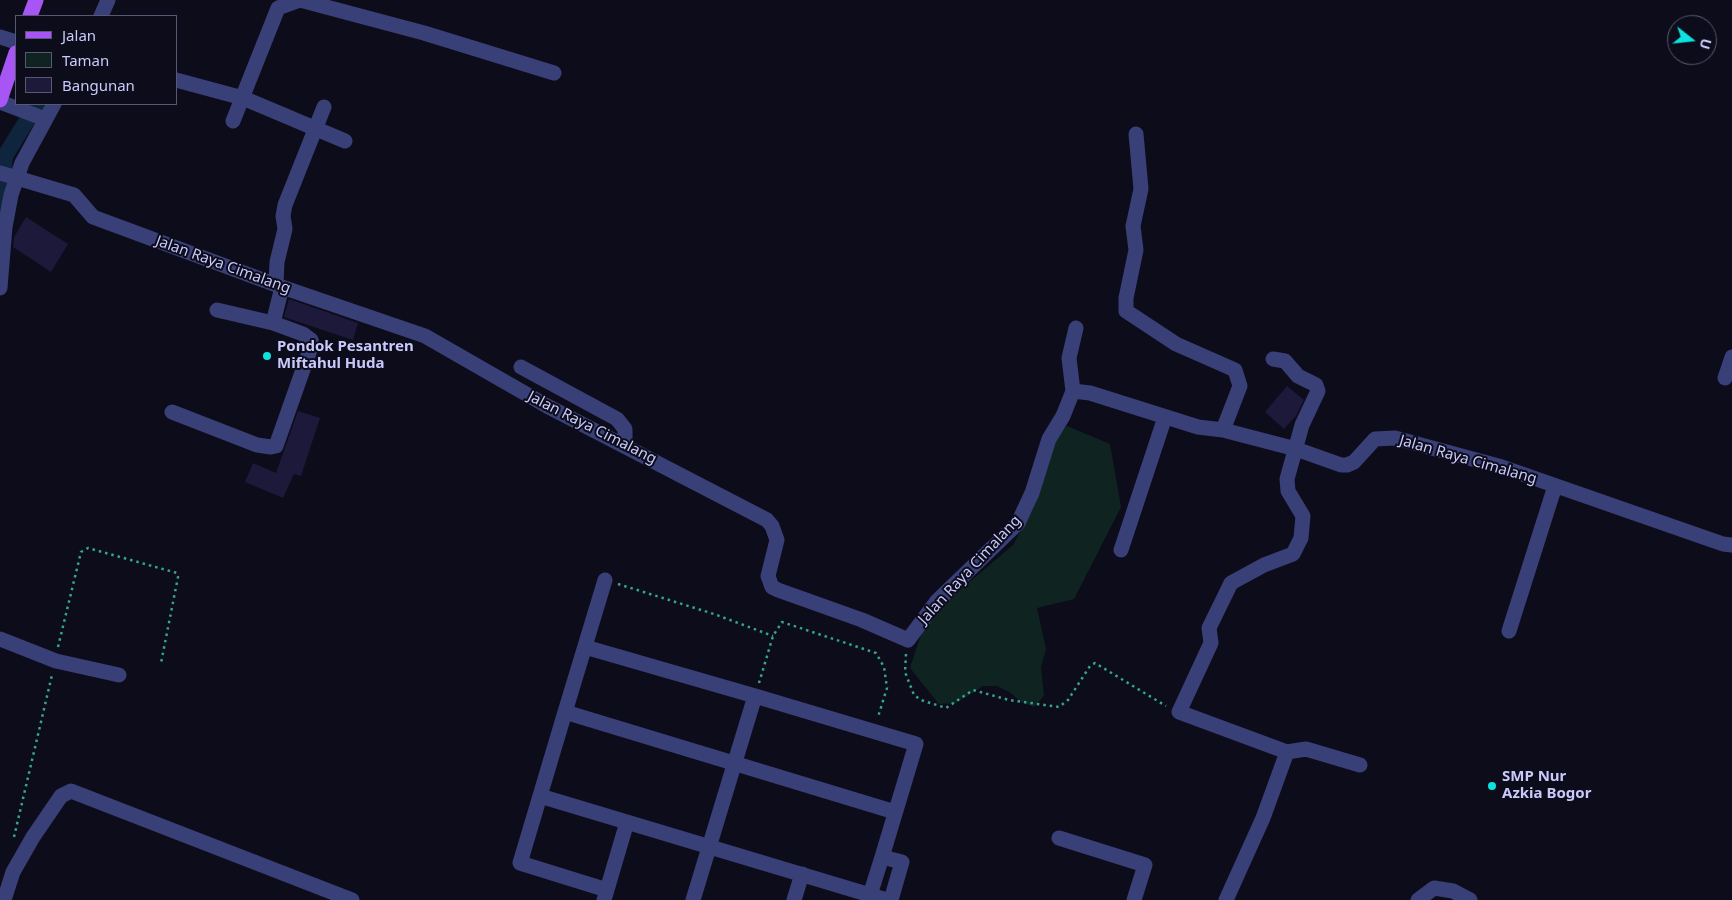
<!DOCTYPE html>
<html>
<head>
<meta charset="utf-8">
<style>
	body { margin:0 }
	#map { position:relative; width:1732px; height:900px; overflow:hidden; background:#0d0c1b; font-family:"Noto Sans",sans-serif }
	canvas { display:block }
	.legend { position:absolute; left:15px; top:15px; width:162px; height:90px; box-sizing:border-box; background:#0d0c1b; border:1px solid #585875; margin:0; padding:6px 9px; list-style:none; font-size:15px; color:#c9c9fc }
	.legend li { display:flex; align-items:center; gap:10px; height:25px }
	.legend b { width:25px; border:1px solid #585875 }
	.north { position:absolute; left:1667px; top:15px; width:50px; height:50px; box-sizing:border-box; background:#0d0c1b; border:1px solid #585875; border-radius:50%; rotate:106deg; font-size:14px; font-weight:700; line-height:20px; text-align:center; color:#c9c9fc }
	.north::after { content:''; display:block; margin:auto; width:18px; height:22px; background:#0de3de; clip-path:polygon(50% 0,100% 100%,50% 72%,0 100%) }
</style>
</head>
<body>
<div id="map">
<canvas width="1732" height="900"></canvas>
<ul class="legend">
<li><b style="height:6px;background:#a756f5"></b>Jalan</li>
<li><b style="height:14px;background:#0f2421"></b>Taman</li>
<li><b style="height:14px;background:#1c193a"></b>Bangunan</li>
</ul>
<div class="north">U</div>
</div>
<script>
const context = document.querySelector('canvas').getContext('2d');
context.lineJoin = 'round';
function paint(path, color) {
  context.fillStyle = color;
  context.fill(path, 'evenodd');
}
function toPath(rows) {
  const path = new Path2D();
  for (const r of rows) {
    path.moveTo(r[0], r[1]);
    for (let i = 2; i < r.length; i += 2) path.lineTo(r[i], r[i + 1]);
  }
  return path;
}
function stroke(path, color, width, dash) {
  context.strokeStyle = color;
  context.lineWidth = width;
  context.lineCap = dash ? 'butt' : 'round';
  context.setLineDash(dash || []);
  context.stroke(path);
}
function label(font, color, halo, rows, align = 'center') {
  context.font = font + ' "Noto Sans",sans-serif';
  context.lineWidth = 4;
  context.setLineDash([]);
  context.textBaseline = 'middle';
  context.strokeStyle = halo;
  context.fillStyle = color;
  for (const [text, x, y, turn = 0] of rows) {
    context.save();
    context.translate(x, y);
    context.rotate((+turn || 0) * Math.PI / 180);
    context.textAlign = isNaN(turn) ? turn : align;
    if (halo) context.strokeText(text, 0, 0);
    context.fillText(text, 0, 0);
    context.restore();
  }
}
paint(toPath([
	[1067,426,1110,444,1121,507,1074,599,1037,608,1046,649,1041,667,1044,696,1034,707,1021,702,1011,693,997,686,983,686,956,703,939,704,910,668,926,619,1013,545,1035,505,1049,445,1055,433]
]), '#0f2421');
stroke(toPath([
	[0,215,5,156,37,104]
]), '#0e253d', 16);
paint(toPath([
	[26,217,68,244,51,272,13,247,14,237],
	[289,299,358,323,353,340,284,317],
	[1287,386,1304,400,1296,416,1284,429,1265,412],
	[298,411,320,418,301,476,294,474,283,498,245,482,253,463,276,473]
]), '#1c193a');
stroke(toPath([
	[618,584,714,614,773,636],
	[58,647,81,552,88,548,177,573,178,577,161,663],
	[906,654,905,672,914,695,921,700,946,708,973,690,1009,700,1059,707,1068,700,1090,666,1095,663,1166,706],
	[759,683,773,636,782,622,876,653,884,667,887,688,878,717],
	[14,837,52,675]
]), '#33a591', 2.5, [2.5, 4]);
stroke(toPath([
	[101,16,108,0],
	[0,37,16,42],
	[176,80,243,98,345,141],
	[0,102,45,119],
	[233,121,278,8,300,0,424,33,554,73],
	[1136,134,1141,189,1133,226,1136,250,1126,298,1126,311,1176,344,1235,370,1240,386,1223,430],
	[0,173,74,195,93,217,282,287,425,336,547,406,767,520,772,526,777,540,768,576,772,587,778,590,862,620,908,640,937,601,1018,523,1032,493,1049,439,1063,416,1073,391,1090,393,1198,427,1223,430,1296,449,1341,465,1347,465,1354,462,1375,439,1395,438,1502,467,1723,544,1732,545],
	[276,284,277,262,285,229,283,216,285,205,324,107],
	[0,288,5,227,11,195,22,163,54,104],
	[217,310,273,323],
	[1273,359,1285,361,1298,376,1316,385,1318,391,1302,425,1287,479,1288,491,1303,516,1301,538,1293,554,1264,565,1231,583,1209,628,1211,643,1179,712,1287,752,1306,749,1360,765],
	[521,367,617,419,625,429,625,445],
	[1725,378,1732,357],
	[1073,391,1069,358,1076,328],
	[172,412,257,445,271,447,276,446,312,344,311,340,303,334,273,323,282,287],
	[1121,550,1165,417],
	[1509,631,1555,486],
	[0,639,56,661,119,675],
	[585,647,755,696],
	[565,712,605,580],
	[540,796,870,895],
	[1059,838,1145,865,1134,900],
	[607,890,520,863,565,712,895,812],
	[4,900,13,872,33,837,61,796,71,791,352,900],
	[604,900,627,822],
	[693,900,755,696,916,744,882,857],
	[794,900,802,874],
	[887,900,870,895,882,857,902,862,891,900],
	[1226,900,1263,818,1287,752],
	[1418,900,1434,888,1453,891,1470,900]
]), '#393f77', 15);
stroke(toPath([
	[30,16,36,0],
	[0,100,16,53]
]), '#a756f5', 15);
for (const [x, y, r, color] of [
	[267,356,5,"#0de3de"],
	[1492,786,5,"#0de3de"]
]) {
  const dot = new Path2D();
  dot.arc(x, y, r, 0, 2 * Math.PI);
  context.fillStyle = color;
  context.fill(dot);
  stroke(dot, '#0d0c1b', 2);
}
label('15px', '#c9c9fc', '#0d0c1b', [
	["Jalan Raya Cimalang",223,265,20],
	["Jalan Raya Cimalang",592,428,27],
	["Jalan Raya Cimalang",1468,460,16],
	["Jalan Raya Cimalang",970,570,-47]
]);
label('bold 15px', '#c9c9fc', '#0d0c1b', [
	["Pondok Pesantren",277,347],
	["Miftahul Huda",277,364],
	["SMP Nur",1502,777],
	["Azkia Bogor",1502,794]
], 'left');
</script>
</body>
</html>
